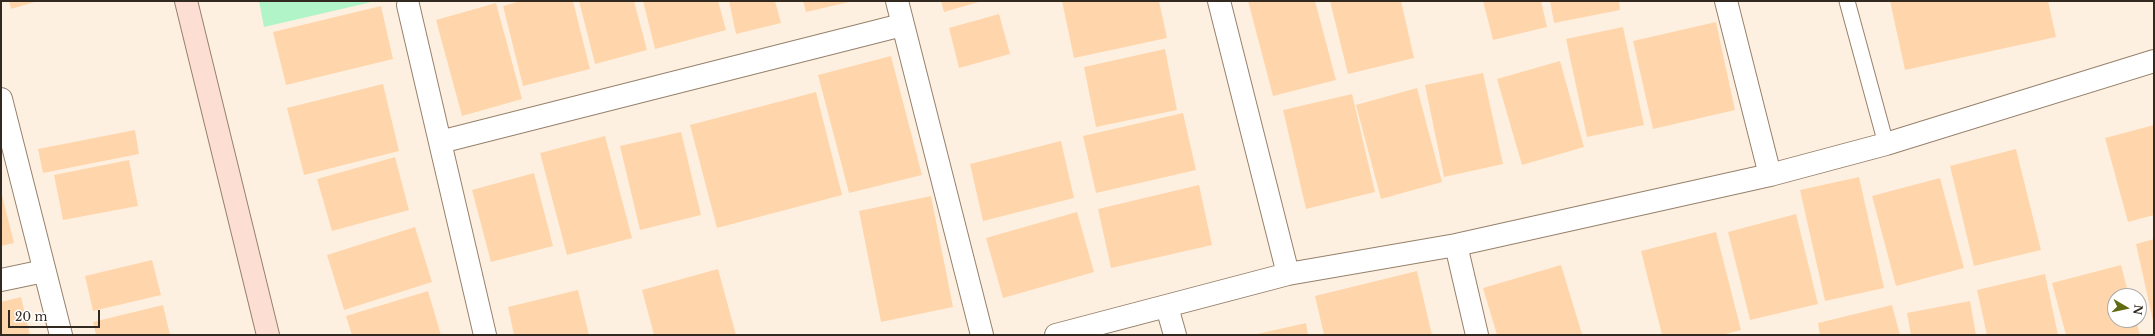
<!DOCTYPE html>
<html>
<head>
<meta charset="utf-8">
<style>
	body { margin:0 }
	#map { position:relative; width:2155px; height:336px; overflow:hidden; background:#fef0e1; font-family:"Libre Baskerville",serif }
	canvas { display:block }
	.frame { position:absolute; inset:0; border:2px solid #322920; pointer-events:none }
	.north { position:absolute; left:2107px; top:288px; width:40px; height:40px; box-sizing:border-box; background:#fff; border:1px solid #ada9a6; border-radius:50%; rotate:99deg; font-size:11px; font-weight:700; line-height:16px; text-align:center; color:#322920 }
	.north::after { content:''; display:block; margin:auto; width:14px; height:18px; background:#606a10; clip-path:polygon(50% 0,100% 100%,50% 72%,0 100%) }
	.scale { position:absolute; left:8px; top:310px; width:92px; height:18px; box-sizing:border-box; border:2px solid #322920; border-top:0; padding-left:5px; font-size:12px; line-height:14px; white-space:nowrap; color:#322920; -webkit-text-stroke:3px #fff; paint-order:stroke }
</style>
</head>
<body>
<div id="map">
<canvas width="2155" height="336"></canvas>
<div class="frame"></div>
<div class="north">N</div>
<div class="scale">20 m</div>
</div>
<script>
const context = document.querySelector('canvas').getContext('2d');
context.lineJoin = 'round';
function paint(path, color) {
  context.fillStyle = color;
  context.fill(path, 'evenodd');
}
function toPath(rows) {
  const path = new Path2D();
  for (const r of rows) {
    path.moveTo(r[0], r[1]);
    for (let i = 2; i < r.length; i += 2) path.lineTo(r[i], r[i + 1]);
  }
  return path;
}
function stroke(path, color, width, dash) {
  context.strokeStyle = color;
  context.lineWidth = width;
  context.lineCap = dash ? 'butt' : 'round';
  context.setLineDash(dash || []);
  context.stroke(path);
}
paint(toPath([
	[259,1,376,1,264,27]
]), '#b1f4c8');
paint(toPath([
	[9,1,38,1,11,9],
	[521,1,573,1,590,69,523,86,503,6],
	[579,1,634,1,647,50,595,64],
	[643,1,718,1,726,30,655,49],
	[729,1,775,1,781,23,736,34],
	[803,1,849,1,849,2,806,12],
	[941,1,982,1,944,12],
	[1062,1,1159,1,1167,38,1074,58],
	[1248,1,1315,1,1336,80,1273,96],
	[1330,1,1401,1,1414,58,1348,74],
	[1483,1,1541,1,1547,27,1493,40],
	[1550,1,1619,1,1620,10,1554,23],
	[1890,1,2048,1,2056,37,1905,70],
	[496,3,522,99,462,116,436,20],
	[381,6,393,59,286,85,273,32],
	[999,14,1010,54,959,68,949,28],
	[1716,22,1735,110,1653,129,1633,41],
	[1623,27,1644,125,1587,137,1566,39],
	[1165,49,1177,110,1096,127,1084,67],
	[891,56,922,175,849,193,818,75],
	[1560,61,1584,147,1522,165,1497,79],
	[1483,73,1503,164,1444,177,1425,85],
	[383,84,399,151,304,175,287,108],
	[1417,88,1442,182,1381,199,1356,105],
	[816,92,842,195,717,228,690,125],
	[1352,94,1375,192,1306,209,1283,110],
	[1183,113,1196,170,1096,193,1083,136],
	[2154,125,2154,215,2128,222,2105,138],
	[135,130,139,154,43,173,38,149],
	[681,132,701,215,640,230,620,146],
	[605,136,632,238,567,255,540,153],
	[1061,141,1074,198,983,221,970,164],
	[2016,149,2041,250,1974,266,1950,166],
	[395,157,409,210,332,231,317,179],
	[129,160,138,206,63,220,54,175],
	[534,173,553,246,491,262,472,190],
	[1859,177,1884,288,1825,301,1800,190],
	[1940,178,1964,268,1896,286,1872,196],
	[1199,185,1212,245,1111,268,1098,209],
	[1,191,14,243,1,246],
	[931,196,953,307,881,322,859,211],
	[1077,212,1094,272,1003,298,986,238],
	[1796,214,1818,304,1750,320,1728,232],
	[415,227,432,282,344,310,327,255],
	[1716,232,1741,330,1722,335,1662,335,1641,251],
	[2154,239,2154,321,2153,321,2136,244],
	[152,260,161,295,93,311,85,276],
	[1561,265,1582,334,1497,335,1483,288],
	[2121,265,2129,296,2115,296,2115,320,2136,320,2140,335,2066,335,2052,283],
	[718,269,736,335,654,335,642,290],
	[1417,271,1432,335,1324,335,1315,296],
	[2045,274,2058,335,1987,335,1977,290],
	[578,290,589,335,514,335,508,307],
	[428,291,441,335,352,335,346,316],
	[21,297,30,335,1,335,1,302],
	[1970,301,1976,335,1911,335,1907,313],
	[163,305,170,335,96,335,93,322],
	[1892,305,1900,335,1820,335,1818,323],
	[1306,323,1308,335,1257,335,1257,334]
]), '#ffd6ac');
const lane = toPath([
	[1847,1,1886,144]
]);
const street = toPath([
	[897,1,982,335],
	[1219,1,1288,274],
	[1726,1,1770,175],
	[408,5,485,335],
	[1,99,61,335],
	[440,142,902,25],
	[1456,245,1477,335],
	[1,280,44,271],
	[1167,307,1175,335],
	[1056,335,1288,274,1456,245,1770,175,1886,144,2154,61]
]);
const secondary = toPath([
	[186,1,268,335]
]);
stroke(lane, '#96816b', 17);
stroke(street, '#96816b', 24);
stroke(secondary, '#96816b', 24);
stroke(lane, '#fff', 15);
stroke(street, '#fff', 22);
stroke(secondary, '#fcded2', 22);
</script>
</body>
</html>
